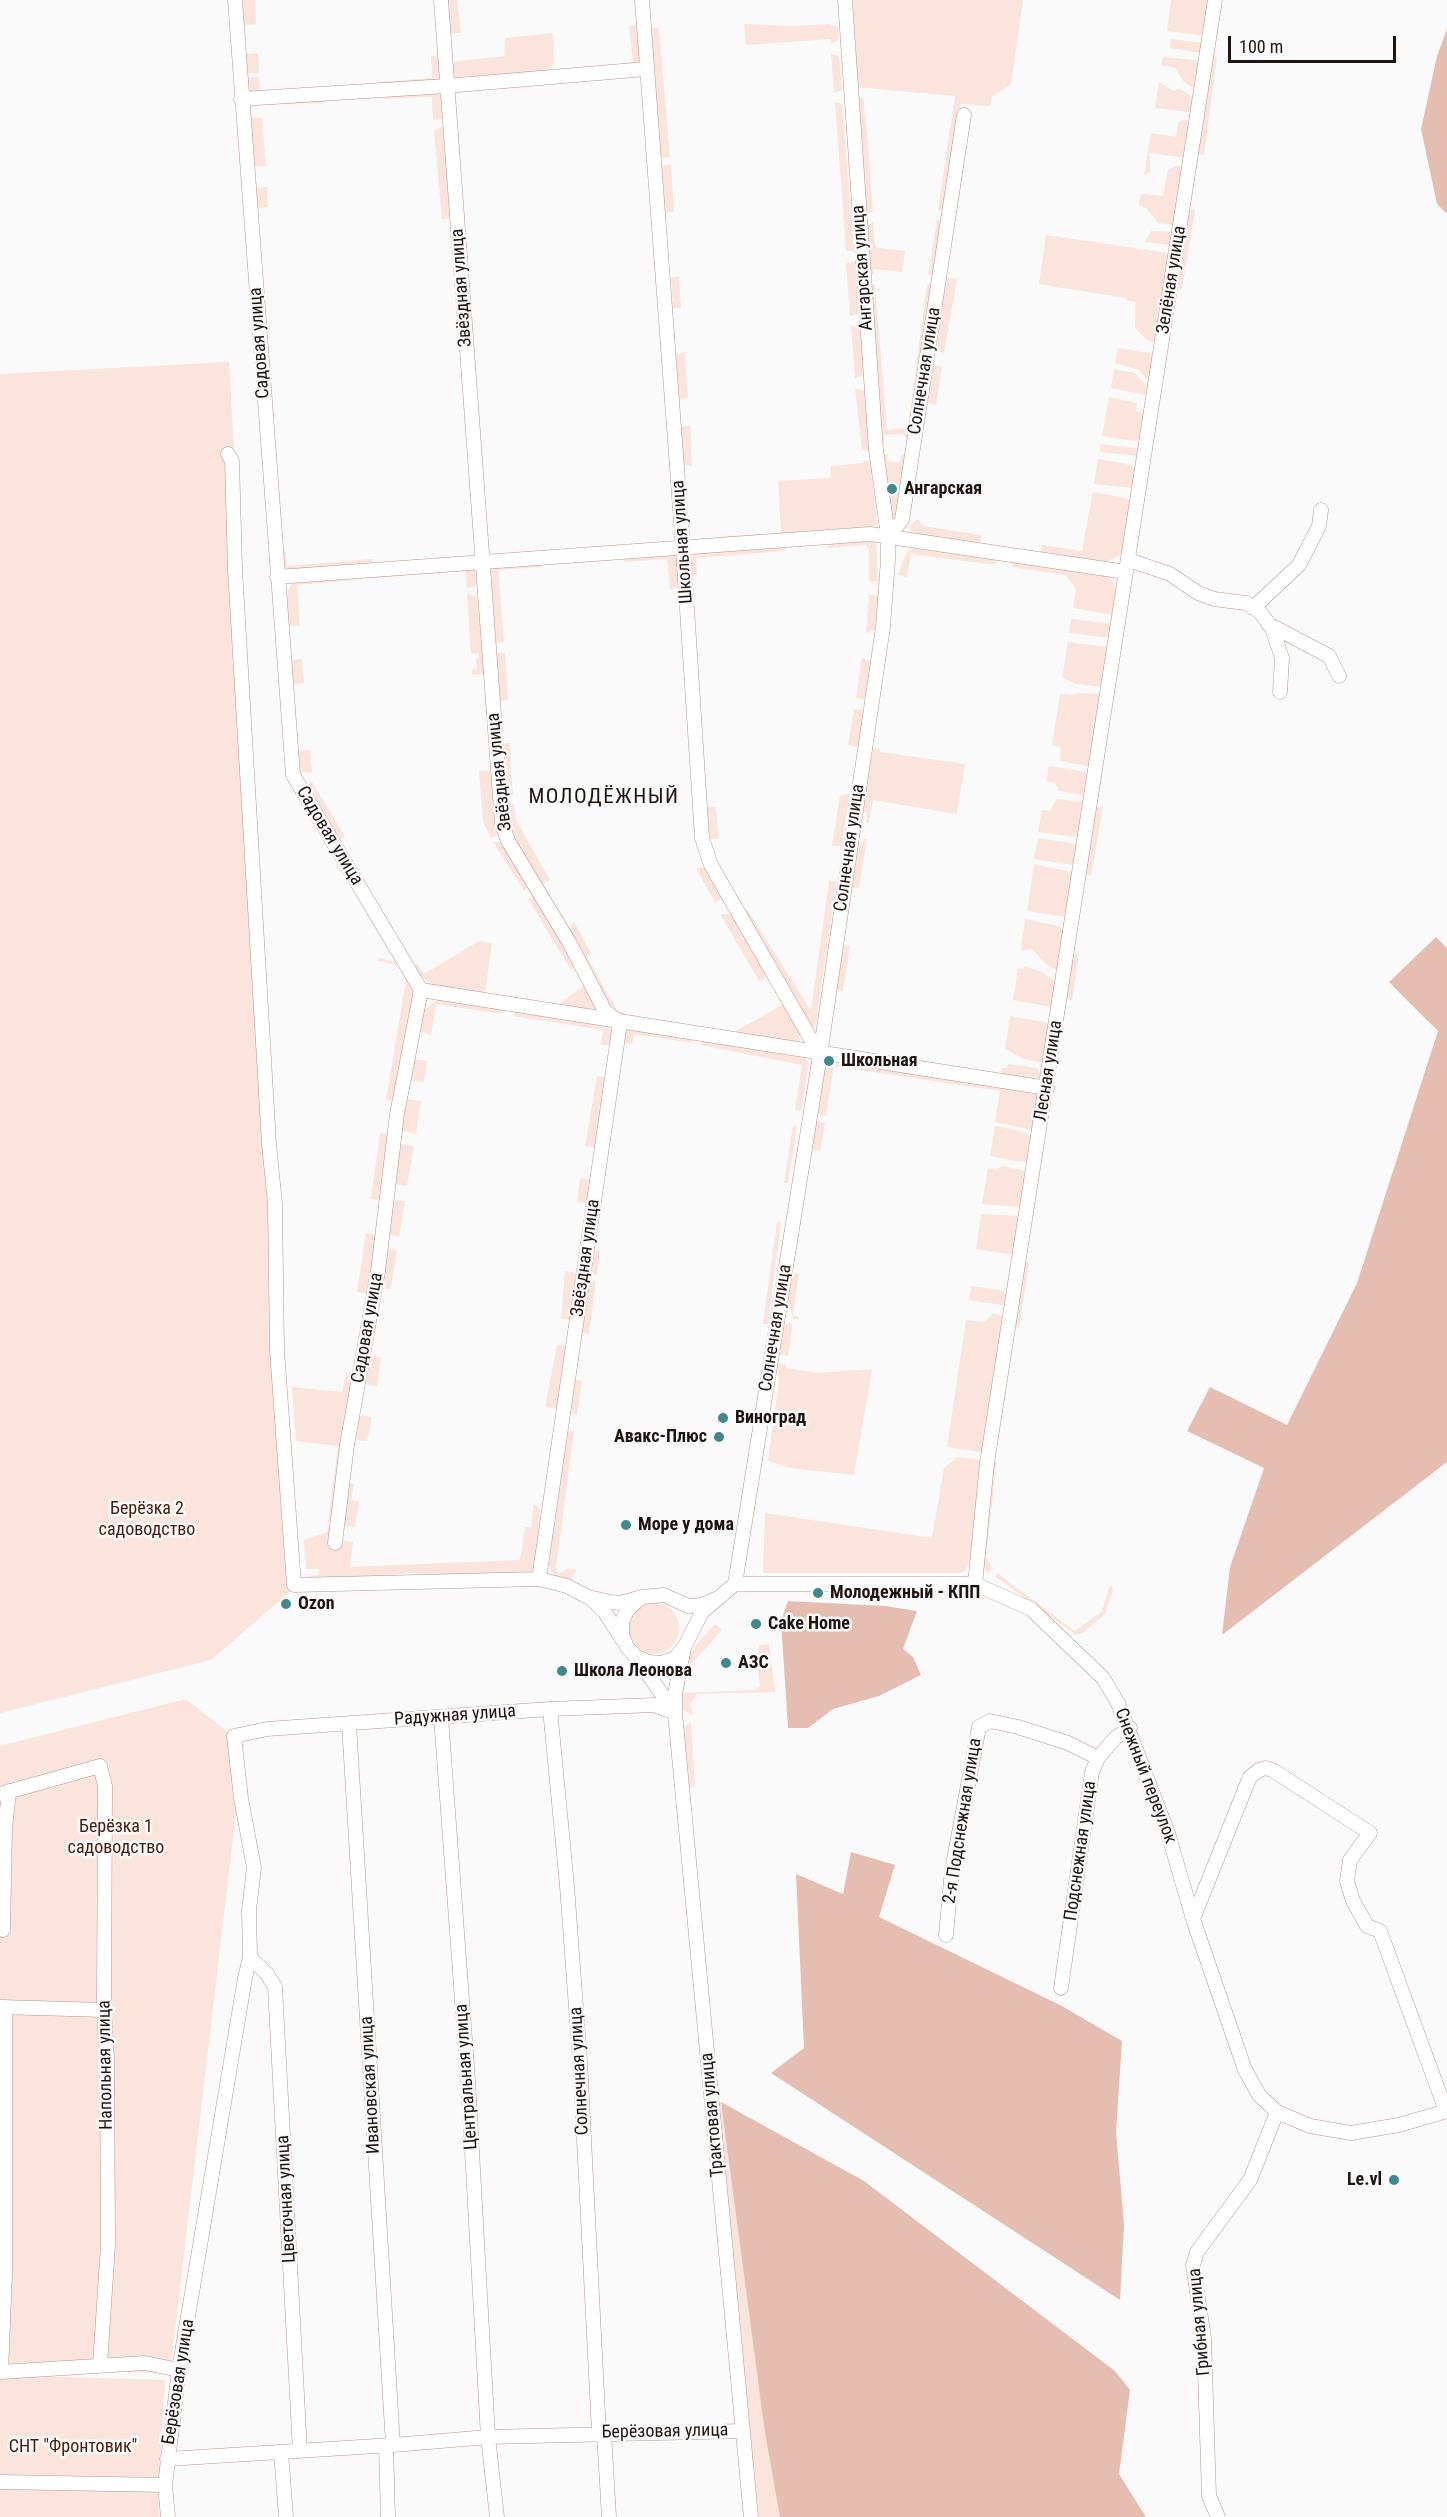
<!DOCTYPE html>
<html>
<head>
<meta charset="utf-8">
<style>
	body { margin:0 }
	#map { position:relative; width:1447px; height:2517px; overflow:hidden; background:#fafafa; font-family:"Roboto Condensed",sans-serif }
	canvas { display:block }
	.scale { position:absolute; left:1228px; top:36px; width:168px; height:27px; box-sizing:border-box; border:3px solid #1f130f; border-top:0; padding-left:8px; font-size:18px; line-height:21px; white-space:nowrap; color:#1f130f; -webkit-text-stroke:4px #fafafa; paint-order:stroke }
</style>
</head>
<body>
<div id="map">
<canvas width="1447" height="2517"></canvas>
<div class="scale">100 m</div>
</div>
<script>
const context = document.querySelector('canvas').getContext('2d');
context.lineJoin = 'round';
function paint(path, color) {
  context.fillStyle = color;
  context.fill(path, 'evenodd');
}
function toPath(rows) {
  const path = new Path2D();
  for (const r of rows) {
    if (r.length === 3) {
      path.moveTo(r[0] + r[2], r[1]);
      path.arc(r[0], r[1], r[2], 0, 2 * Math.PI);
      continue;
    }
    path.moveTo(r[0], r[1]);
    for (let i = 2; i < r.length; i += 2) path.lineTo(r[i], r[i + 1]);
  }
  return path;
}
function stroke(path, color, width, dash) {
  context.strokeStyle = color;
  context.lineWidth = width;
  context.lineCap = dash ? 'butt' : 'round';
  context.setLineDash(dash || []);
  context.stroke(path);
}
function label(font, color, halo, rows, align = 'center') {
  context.font = font + ' "Roboto Condensed",sans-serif';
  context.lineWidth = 5;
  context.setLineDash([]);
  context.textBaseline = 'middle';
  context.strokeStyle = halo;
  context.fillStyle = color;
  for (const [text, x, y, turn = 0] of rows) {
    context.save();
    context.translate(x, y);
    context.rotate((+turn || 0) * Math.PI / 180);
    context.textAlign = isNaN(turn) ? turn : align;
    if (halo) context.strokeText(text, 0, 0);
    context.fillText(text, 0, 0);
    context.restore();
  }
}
paint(toPath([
	[242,0,255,0,256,24,243,25],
	[446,0,457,0,461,33,449,33],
	[850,0,1023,0,1011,84,992,97,990,106,961,104,945,211,938,210,955,96,856,87,853,7],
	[1171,0,1211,0,1205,36,1167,31],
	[744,24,792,26,829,24,838,27,839,39,831,44,830,39,746,45],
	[637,25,640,63,565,70,633,62,629,26],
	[649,28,659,28,670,157,661,158],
	[553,33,554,64,545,74,459,80,450,73,451,62,505,56,505,38],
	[1171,39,1204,43,1202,53,1170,48],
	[258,53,259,73,247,74,246,54],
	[831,54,839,56,842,90,834,93],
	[440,55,440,81,251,93,248,91,247,78,259,77,260,90,263,92,432,78,431,56],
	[1163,57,1202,61,1197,90,1184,82,1175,68,1161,65],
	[1217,57,1204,155,1196,154,1210,58],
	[1159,82,1174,91,1179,88,1196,99,1195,107,1188,112,1155,108],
	[443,92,445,119,433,120,432,97,385,99,385,94],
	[325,97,325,103,251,105,252,118,262,118,266,166,250,167,249,102],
	[863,98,868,145,873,213,865,211,857,99],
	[835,102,842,104,854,251,846,251],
	[1185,119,1192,125,1187,158,1150,153,1150,172,1144,176,1151,133,1176,137,1178,123],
	[445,125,452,216,442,220,434,131],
	[671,164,674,212,664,213,661,166],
	[1176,166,1186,167,1173,225,1158,223,1146,208,1139,205,1141,194,1163,196,1168,170],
	[267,187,268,207,252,208,251,188],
	[1190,210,1195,210,1182,289,1176,288,1188,212],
	[937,220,943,221,935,275,928,275],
	[873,222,875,245,878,248,905,251,902,272,874,269,874,275,869,274,866,225],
	[1151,231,1173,232,1170,245,1145,242],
	[1046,235,1169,253,1158,344,1147,340,1135,328,1135,302,1126,300,1126,298,1039,284],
	[855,262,859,314,850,316,846,263],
	[679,276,681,308,673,308,671,278],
	[947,278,957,279,944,353,934,349],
	[870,284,875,285,887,430,908,428,927,284,934,285,907,443,904,434,884,435,884,444,881,444],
	[851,326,861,329,864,375,855,378],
	[1118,348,1156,354,1151,379,1146,378,1139,370,1115,363],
	[685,352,688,398,680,400,680,409,678,409,675,355],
	[229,362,298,1585,211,1660,0,1713,0,374],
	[933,365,942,367,936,405,925,402],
	[1114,369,1135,373,1148,388,1146,395,1111,388],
	[855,389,865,391,870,451,862,450],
	[1109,397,1137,403,1136,411,1145,413,1141,438,1135,441,1102,436],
	[690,425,692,466,682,464,680,428],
	[1101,444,1134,448,1139,449,1138,456,1100,452],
	[908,452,896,515,890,517,882,454,888,454,887,461,900,463,902,455],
	[1098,459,1123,463,1136,468,1133,488,1094,484],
	[864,460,870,461,877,524,875,526,696,541,727,536,781,533,778,481,831,478,831,466,863,463],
	[1093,492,1126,498,1131,502,1125,550,1121,555,1101,564,1040,554,1042,545,1082,551],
	[918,519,923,526,981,535,980,544,915,534,907,528],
	[863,539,875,541,876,544,878,581,869,582,869,549,865,545,828,548,828,542],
	[784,545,785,551,696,558,697,575,689,576,689,562,695,553],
	[915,547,998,557,995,565,911,554,907,577,898,575,907,552],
	[282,551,286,553,287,566,373,559,371,564,287,571,284,569],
	[672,554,678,558,681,588,670,589,667,559,624,562,626,556],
	[1013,560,1107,576,1112,580,1118,594,1114,615,1073,608,1076,588,1065,575,1012,567],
	[542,562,542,567,498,570,504,642,491,643,489,572,496,566],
	[476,569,478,586,467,588,465,571,375,578,375,575],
	[356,574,356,580,297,585,300,626,288,626,285,597,292,583],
	[467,594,477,596,485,674,472,675,472,670,477,669,476,659,479,658,479,653,471,653],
	[869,595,879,595,875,630,866,633],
	[1071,619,1113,624,1111,638,1069,633],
	[1068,642,1109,647,1102,687,1076,684,1062,677],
	[494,653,505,653,508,700,499,701],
	[862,658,870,661,865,699,856,698],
	[302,659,304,683,293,684,290,660],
	[1077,693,1100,694,1088,766,1060,761,1061,747,1052,745,1060,694,1073,695],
	[854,709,863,710,858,747,848,745],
	[510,743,511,772,513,794,503,794,502,744],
	[873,748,880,749,880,752,965,764,957,814,873,800,869,823,866,822,867,813,862,812],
	[301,750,310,750,312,773,300,772,298,753],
	[1049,766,1087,772,1083,795,1059,791,1055,783,1046,781],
	[479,771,491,771,500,834,491,838,483,822],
	[312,782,345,837,338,841,306,785],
	[850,793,841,846,832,846,840,796],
	[1057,799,1082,802,1077,837,1038,832,1042,810,1050,811],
	[503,803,514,804,516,820,550,880,538,886,512,839],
	[705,807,716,807,719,839,708,839],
	[1093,807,1103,807,1091,876,1083,874],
	[1038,838,1076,844,1073,865,1034,859],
	[864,839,867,839,859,888,853,887,859,842,862,843],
	[493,842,502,842,528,886,524,891],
	[1034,864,1072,872,1066,917,1027,911],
	[706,867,724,897,715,903,696,868],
	[829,881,837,882,815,1027,810,1026,744,914,747,909,811,1011],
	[534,897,575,967,571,970,528,899],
	[720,914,731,914,768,976,759,981],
	[1025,919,1059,926,1063,931,1058,971,1047,965,1032,949,1021,950],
	[574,922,591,953,587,957,617,1010,637,1019,734,1032,786,1003,799,1027,800,1047,640,1021,610,1011,566,930],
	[479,941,492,943,485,993,515,998,518,994,517,1001,435,986,420,976,413,967,417,963,424,974],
	[844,946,850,946,843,991,836,990],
	[1079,953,1072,1001,1065,998,1072,956],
	[378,958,400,962,415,987,394,1101,386,1100,406,980,398,965,378,961],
	[1024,966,1040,971,1056,982,1051,1007,1013,1000,1018,968,1023,969],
	[585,985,597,1010,596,1013,525,1002,526,996,529,1000,559,1004],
	[439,999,503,1008,502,1014,436,1004,431,1035,419,1031,423,1011],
	[516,1010,608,1025,613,1033,612,1045,601,1045,603,1030,513,1016],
	[1010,1016,1049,1023,1044,1060,1040,1062,1024,1059,1005,1049],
	[627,1028,692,1038,693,1043,634,1034,632,1044,622,1043],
	[703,1040,805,1058,809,1063,801,1111,795,1110,802,1065,701,1045],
	[413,1059,427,1061,424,1082,410,1081],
	[835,1063,1035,1092,1038,1094,1032,1130,995,1122,1000,1091,834,1066,826,1116,818,1114,824,1069],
	[1008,1064,1037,1068,1041,1075,1035,1080,1001,1074,1002,1068,1007,1068],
	[597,1076,608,1078,597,1148,585,1146],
	[406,1099,421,1101,416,1134,402,1130],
	[816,1121,825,1123,820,1151,811,1149],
	[793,1125,797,1127,788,1183,784,1183],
	[995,1126,1021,1131,1033,1137,1029,1160,1021,1162,990,1156],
	[380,1133,390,1134,381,1201,371,1199],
	[401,1144,414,1146,407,1186,393,1184],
	[1002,1166,1027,1171,1022,1207,982,1204,988,1168,996,1170],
	[580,1178,590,1180,587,1203,577,1202],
	[392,1200,405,1201,399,1237,387,1234],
	[981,1214,1017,1216,1020,1220,1015,1255,976,1249],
	[777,1222,781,1223,768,1324,763,1324],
	[366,1233,377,1235,368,1294,357,1292],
	[385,1248,397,1250,391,1289,378,1288],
	[591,1249,600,1251,597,1275,591,1275,591,1280,596,1281,589,1334,579,1332],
	[1023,1261,1029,1262,1019,1328,1013,1327],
	[565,1271,576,1273,570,1320,561,1319],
	[793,1273,799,1274,793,1315,799,1317,798,1320,793,1318,791,1309,786,1307,790,1277],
	[971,1286,1002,1290,1007,1295,1005,1303,1003,1305,969,1300],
	[993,1313,1003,1316,981,1452,947,1447,966,1320,985,1322],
	[788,1323,792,1324,792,1329,788,1356,778,1354,783,1327],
	[557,1345,567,1346,558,1409,545,1407],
	[367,1355,381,1357,377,1386,368,1385,363,1381],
	[777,1362,786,1365,786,1368,818,1373,872,1369,854,1475,791,1468,768,1461,779,1380],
	[346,1372,355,1374,333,1522,328,1522,338,1446,296,1441,292,1387,342,1392],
	[572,1379,582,1381,577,1415,567,1411],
	[358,1415,372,1417,367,1441,358,1440,354,1436],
	[564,1431,574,1431,556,1568,558,1573,562,1573,568,1568,577,1570,570,1580,554,1576,548,1564],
	[957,1457,981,1460,972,1555,966,1570,961,1573,763,1573,765,1513,932,1538,944,1468],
	[997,1461,986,1556,992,1568,988,1573,983,1566,992,1463],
	[349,1483,354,1484,351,1500,359,1502,355,1527,344,1526,341,1523],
	[534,1504,540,1509,537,1562,530,1574,441,1577,412,1573,362,1578,312,1579,307,1576,319,1575,319,1569,306,1569,304,1540,327,1532,328,1528,332,1529,340,1540,353,1542,350,1567,520,1560,525,1527,531,1527],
	[997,1573,1075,1631,1102,1611,1110,1585,1113,1589,1105,1614,1083,1633,1076,1635,996,1577],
	[653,1628,26],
	[715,1624,722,1630,686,1670,684,1668,694,1647],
	[769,1644,775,1692,697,1694,690,1704,693,1715,683,1710,680,1704,682,1693,754,1690,760,1686,757,1663,759,1645],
	[186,1699,244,1745,170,2373,0,2369,0,1746],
	[691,1722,695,1787,684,1787,682,1729],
	[712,2101,721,2102,783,2517,754,2517],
	[0,2375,165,2380,158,2493,159,2517,0,2517]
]), '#fae4dc');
paint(toPath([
	[1447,29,1447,214,1437,204,1421,129,1437,56],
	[1436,937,1447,948,1447,1462,1222,1635,1230,1567,1264,1468,1187,1431,1210,1387,1287,1425,1357,1283,1438,1031,1389,982],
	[788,1601,885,1606,917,1611,903,1649,913,1657,921,1675,879,1696,833,1709,808,1728,788,1728,781,1621],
	[851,1852,895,1865,879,1917,1060,2005,1122,2041,1116,2132,1124,2224,1120,2300,771,2073,804,2048,796,1874,843,1894],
	[721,2102,864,2181,1115,2371,1130,2390,1119,2474,1146,2517,780,2517,765,2433]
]), '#e5beb1');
const minor = toPath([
	[235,0,293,775,421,990,397,1114,378,1271,347,1445,335,1543],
	[441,0,502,823,508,841,569,942,605,1011,620,1023,539,1579],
	[642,0,683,548,702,838,711,865,820,1055],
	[241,99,446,86,646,69],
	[228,454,232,461,235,569,269,1144,275,1204,277,1350,294,1585,539,1579,567,1586,588,1597,611,1602,620,1603,642,1597],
	[888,536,902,520,964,115],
	[1129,560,1170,574,1198,593,1214,599,1246,603,1260,612,1272,628,1282,658,1280,692],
	[277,577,870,534,1126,572],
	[1253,608,1299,565,1319,526,1321,510],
	[1268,624,1329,656,1339,676],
	[421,990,1047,1088],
	[735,1584,820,1055,883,627,888,560,888,536,876,450,845,0],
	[735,1584,975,1584,1031,1609,1103,1678,1118,1703,1168,1833,1193,1919,1245,2070,1259,2095,1277,2112,1310,2126,1351,2133,1399,2125,1447,2111],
	[975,1584,987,1463,1215,0],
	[590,1598,604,1611,622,1639],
	[715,1599,702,1605,688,1606,664,1595,642,1597,628,1609,622,1621,622,1635,627,1647,636,1657,649,1662,662,1663,675,1658,684,1648,702,1612,735,1584],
	[684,1648,675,1694,675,1713,751,2517],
	[636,1657,675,1713],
	[550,1709,567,1886,580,2061,599,2433],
	[441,1717,468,2080,488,2437,497,2517],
	[349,1724,393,2445],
	[0,1794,100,1766,105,1786,104,2010,107,2059,108,2245,100,2365],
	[1193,1919,1245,1789,1250,1777,1259,1770,1266,1768,1274,1771,1370,1833,1350,1860,1347,1881,1353,1901,1367,1926,1380,1931,1446,2111],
	[3,1930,5,1829,9,1791],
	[946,1935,952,1870,979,1727,990,1721,1018,1727,1068,1743,1098,1758],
	[250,1957,267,1974,275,1987,300,2451],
	[1061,1988,1092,1772,1098,1758,1115,1738,1130,1728],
	[0,2007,104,2010],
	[0,2372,145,2363,179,2370],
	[1,2372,5,2274,5,2007],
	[604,2433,609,2517],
	[386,2446,388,2517],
	[281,2452,286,2517],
	[167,2459,393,2445,488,2437,743,2431],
	[0,2482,165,2485,168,2517],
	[165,2485,179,2370,245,1978,250,1957,249,1910,254,1868,241,1798,234,1736,267,1729,550,1709,654,1705,675,1713],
	[1218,2517,1209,2496,1204,2338,1193,2265,1197,2252,1250,2180,1277,2112]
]);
stroke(minor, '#b7958a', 15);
stroke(minor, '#fff', 14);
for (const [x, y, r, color] of [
	[892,489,6,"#40888e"],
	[829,1061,6,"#40888e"],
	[723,1418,6,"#40888e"],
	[719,1437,6,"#40888e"],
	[626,1525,6,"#40888e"],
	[818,1593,6,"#40888e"],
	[286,1604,6,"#40888e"],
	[756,1624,6,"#40888e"],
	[726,1663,6,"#40888e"],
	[562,1671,6,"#40888e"],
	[1394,2180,6,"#40888e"]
]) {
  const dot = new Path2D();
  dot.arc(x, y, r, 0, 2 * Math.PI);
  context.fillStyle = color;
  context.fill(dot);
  stroke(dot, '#fafafa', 2);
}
label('18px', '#1f130f', '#fafafa', [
	["Ангарская улица",863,268,-94],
	["Зелёная улица",1172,280,-81],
	["Звёздная улица",462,288,-94],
	["Садовая улица",260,343,-94],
	["Солнечная улица",925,371,-81],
	["Школьная улица",683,542,-94],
	["Звёздная улица",500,772,-96],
	["Садовая улица",329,836,59],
	["Солнечная улица",850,848,-82],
	["Лесная улица",1049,1071,-81],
	["Звёздная улица",586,1258,-82],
	["Садовая улица",368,1328,-80],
	["Солнечная улица",776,1328,-81],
	["Радужная улица",455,1716,-4],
	["Снежный переулок",1145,1776,69],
	["2-я Подснежная улица",963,1821,-81],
	["Подснежная улица",1081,1851,-82],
	["Напольная улица",106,2065,-91],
	["Солнечная улица",580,2071,-93],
	["Центральная улица",467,2077,-94],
	["Ивановская улица",371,2085,-93],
	["Трактовая улица",713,2115,-95],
	["Цветочная улица",287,2199,-93],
	["Грибная улица",1200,2322,-95],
	["Берёзовая улица",179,2382,-81],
	["Берёзовая улица",665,2432,-1]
]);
label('bold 18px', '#1f130f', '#fafafa', [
	["Ангарская",904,489],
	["Школьная",841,1061],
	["Виноград",735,1418],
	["Авакс-Плюс",707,1437,"right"],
	["Море у дома",638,1525],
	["Молодежный - КПП",830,1593],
	["Ozon",298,1604],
	["Cake Home",768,1624],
	["АЗС",738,1663],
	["Школа Леонова",574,1671],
	["Le.vl",1382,2180,"right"]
], 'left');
label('18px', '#4a1908', '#fafafa', [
	["Берёзка 2",147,1509],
	["садоводство",147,1530],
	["Берёзка 1",116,1827],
	["садоводство",116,1848],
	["СНТ \"Фронтовик\"",73,2447]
]);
context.letterSpacing = '1.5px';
label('21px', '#1f130f', '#fafafa', [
	["МОЛОДЁЖНЫЙ",604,798]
]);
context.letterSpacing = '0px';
</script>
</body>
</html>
